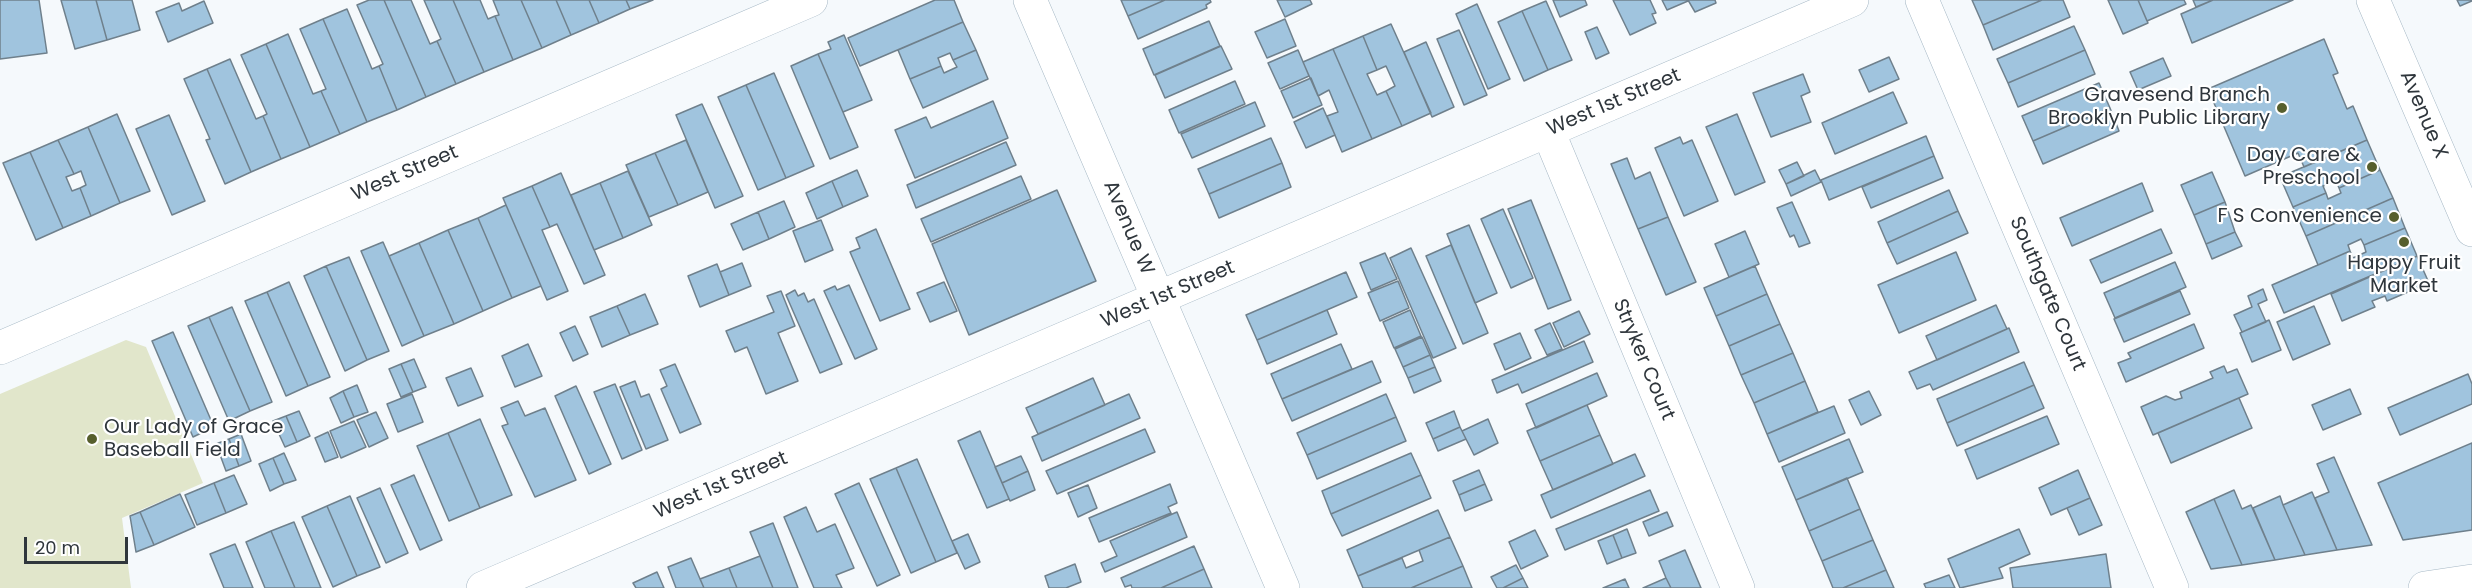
<!DOCTYPE html>
<html>
<head>
<meta charset="utf-8">
<style>
	body { margin:0 }
	#map { position:relative; width:2472px; height:588px; overflow:hidden; background:#f5f9fc; font-family:Poppins,sans-serif }
	canvas { display:block }
	.scale { position:absolute; left:24px; top:537px; width:104px; height:27px; box-sizing:border-box; border:3px solid #2f363c; border-top:0; padding-left:8px; font-size:18px; line-height:21px; white-space:nowrap; color:#2f363c; -webkit-text-stroke:4px #fff; paint-order:stroke }
</style>
</head>
<body>
<div id="map">
<canvas width="2472" height="588"></canvas>
<div class="scale">20 m</div>
</div>
<script>
const context = document.querySelector('canvas').getContext('2d');
context.lineJoin = 'round';
function paint(path, color) {
  context.fillStyle = color;
  context.fill(path, 'evenodd');
}
function toPath(rows) {
  const path = new Path2D();
  for (const r of rows) {
    path.moveTo(r[0], r[1]);
    for (let i = 2; i < r.length; i += 2) path.lineTo(r[i], r[i + 1]);
  }
  return path;
}
function stroke(path, color, width, dash) {
  context.strokeStyle = color;
  context.lineWidth = width;
  context.lineCap = dash ? 'butt' : 'round';
  context.setLineDash(dash || []);
  context.stroke(path);
}
function label(font, color, halo, rows, align = 'center') {
  context.font = font + ' Poppins,sans-serif';
  context.lineWidth = 4.5;
  context.setLineDash([]);
  context.textBaseline = 'middle';
  context.strokeStyle = halo;
  context.fillStyle = color;
  for (const [text, x, y, turn = 0] of rows) {
    context.save();
    context.translate(x, y);
    context.rotate((+turn || 0) * Math.PI / 180);
    context.textAlign = isNaN(turn) ? turn : align;
    if (halo) context.strokeText(text, 0, 0);
    context.fillText(text, 0, 0);
    context.restore();
  }
}
paint(toPath([
	[126,340,146,347,203,483,122,518,131,588,0,588,0,394]
]), '#e1e6cb');
const building = toPath([
	[0,0,39,0,47,53,0,59,0,0],
	[61,0,96,0,107,40,75,49,61,0],
	[96,0,132,0,140,30,107,40,96,0],
	[369,0,384,0,426,97,397,110,379,66,383,64,357,5,369,0],
	[384,0,411,0,430,44,437,41,456,84,426,97,384,0],
	[424,0,453,0,484,72,456,84,437,41,441,39,424,0],
	[453,0,480,0,488,19,495,16,513,60,484,72,453,0],
	[493,0,521,0,542,48,513,60,495,16,499,15,493,0],
	[521,0,556,0,571,35,542,48,521,0],
	[556,0,589,0,599,23,571,35,556,0],
	[589,0,626,0,630,9,599,23,589,0],
	[626,0,653,0,630,9,626,0],
	[935,0,954,0,963,22,860,66,848,38,935,0],
	[1121,0,1165,0,1128,16,1121,0],
	[1165,0,1210,0,1211,2,1206,5,1207,8,1138,39,1128,16,1165,0],
	[1277,0,1310,0,1312,4,1285,17,1277,0],
	[1553,0,1585,0,1587,5,1560,17,1553,0],
	[1613,0,1650,0,1656,13,1652,14,1656,23,1630,35,1613,0],
	[1662,0,1688,0,1688,1,1667,10,1662,0],
	[1688,0,1715,0,1716,3,1695,12,1688,0],
	[1972,0,2042,0,1983,25,1972,0],
	[2042,0,2063,0,2070,17,1993,50,1983,25,2042,0],
	[2108,0,2138,0,2148,23,2123,34,2108,0],
	[2138,0,2184,0,2186,4,2147,21,2138,0],
	[2193,0,2213,0,2196,7,2193,0],
	[2213,0,2293,0,2192,43,2181,14,2213,0],
	[2457,0,2472,0,2472,1,2460,6,2457,0],
	[204,1,213,23,168,42,156,12,179,3,182,11,204,1],
	[1546,1,1572,60,1548,70,1522,11,1546,1],
	[1477,4,1510,79,1488,89,1456,14,1477,4],
	[347,9,372,69,379,66,397,110,367,122,323,19,347,9],
	[1522,11,1548,70,1524,81,1498,22,1522,11],
	[323,19,367,122,340,134,321,91,326,89,300,29,323,19],
	[1285,19,1296,46,1267,58,1255,32,1285,19],
	[1209,21,1220,46,1154,75,1143,49,1209,21],
	[963,22,976,50,953,60,950,53,938,58,941,66,910,79,898,50,963,22],
	[1391,24,1431,113,1402,126,1386,91,1395,86,1386,66,1377,70,1363,36,1391,24],
	[2074,26,2085,50,2008,83,1997,59,2074,26],
	[1597,27,1609,53,1596,59,1585,32,1597,27],
	[1459,30,1487,95,1464,105,1437,39,1459,30],
	[288,34,313,94,321,91,340,134,310,147,266,44,288,34],
	[844,35,872,100,843,112,818,54,831,49,828,42,844,35],
	[1363,36,1377,70,1367,74,1377,95,1386,91,1402,126,1372,139,1333,49,1363,36],
	[2324,39,2338,73,2333,75,2347,109,2353,106,2367,140,2304,167,2298,153,2245,176,2208,89,2324,39],
	[1426,42,1454,107,1432,117,1404,52,1426,42],
	[266,44,310,147,281,159,263,116,267,114,241,55,266,44],
	[1221,46,1232,69,1165,98,1155,75,1221,46],
	[1333,49,1372,139,1342,152,1327,116,1338,112,1329,90,1318,96,1303,62,1333,49],
	[976,50,988,79,923,108,910,79,941,66,944,73,957,67,953,60,976,50],
	[1298,50,1309,76,1280,89,1268,63,1298,50],
	[2085,50,2095,74,2018,107,2008,83,2085,50],
	[818,54,858,147,830,159,791,66,818,54],
	[1889,57,1899,79,1869,92,1859,70,1889,57],
	[2163,58,2171,76,2138,90,2130,72,2163,58],
	[230,59,256,119,263,116,281,159,251,172,207,69,230,59],
	[207,69,251,172,225,184,206,140,210,139,184,79,207,69],
	[774,73,814,166,786,178,746,85,774,73],
	[1803,74,1810,92,1801,96,1811,122,1771,137,1753,93,1803,74],
	[1311,78,1322,105,1293,118,1281,91,1311,78],
	[1235,81,1245,104,1179,133,1169,110,1235,81],
	[2099,83,2110,108,2033,141,2022,116,2099,83],
	[746,85,786,178,758,190,718,97,746,85],
	[1893,92,1907,123,1835,154,1822,123,1893,92],
	[993,101,1008,138,915,178,895,130,926,117,931,128,993,101],
	[1255,102,1265,126,1192,158,1181,134,1255,102],
	[702,104,743,196,715,208,676,115,702,104],
	[1323,108,1335,135,1306,148,1294,122,1323,108],
	[2110,108,2119,131,2043,164,2033,141,2110,108],
	[117,114,150,191,120,203,88,127,117,114],
	[1737,114,1765,182,1735,195,1706,127,1737,114],
	[169,115,205,201,172,215,136,129,169,115],
	[88,127,120,203,91,216,80,188,86,185,81,171,74,174,58,140,88,127],
	[1926,136,1934,156,1829,200,1821,180,1926,136],
	[1680,137,1683,144,1692,140,1718,201,1684,216,1655,148,1680,137],
	[1271,138,1282,163,1209,194,1198,169,1271,138],
	[58,140,74,174,66,177,72,191,80,188,91,216,63,228,30,152,58,140],
	[686,140,708,192,678,205,655,153,686,140],
	[2367,140,2380,170,2339,188,2336,181,2323,186,2326,193,2293,207,2280,177,2367,140],
	[1006,142,1016,165,916,208,907,185,1006,142],
	[30,152,63,228,36,240,3,163,30,152],
	[655,153,678,205,649,217,626,165,655,153],
	[1934,156,1943,178,1871,208,1862,187,1934,156],
	[1627,158,1635,179,1650,172,1668,217,1638,229,1611,164,1627,158],
	[1797,162,1804,176,1786,184,1779,170,1797,162],
	[1282,163,1291,187,1219,218,1209,194,1282,163],
	[857,170,868,196,843,207,832,181,857,170],
	[1815,170,1821,182,1791,196,1786,184,1815,170],
	[2380,170,2393,198,2306,236,2293,207,2326,193,2328,199,2341,193,2339,188,2380,170],
	[628,171,652,225,623,238,600,183,628,171],
	[2212,172,2225,202,2194,215,2181,185,2212,172],
	[561,173,605,275,584,284,557,224,550,227,532,186,561,173],
	[1021,176,1031,199,931,242,921,219,1021,176],
	[832,181,843,207,817,219,806,193,832,181],
	[600,183,623,238,594,250,571,195,600,183],
	[2142,183,2153,211,2072,246,2060,218,2142,183],
	[532,186,550,227,542,230,568,291,547,300,503,198,532,186],
	[1057,190,1096,281,969,335,932,244,1057,190],
	[1949,190,1958,211,1887,243,1878,222,1949,190],
	[2393,198,2405,228,2364,245,2361,239,2348,245,2350,251,2318,265,2306,236,2393,198],
	[1531,200,1571,300,1548,309,1508,209,1531,200],
	[784,201,795,227,769,239,758,212,784,201],
	[1792,202,1810,243,1799,247,1794,235,1790,237,1777,208,1792,202],
	[2225,202,2235,232,2206,244,2194,215,2225,202],
	[506,205,541,286,512,298,478,218,506,205],
	[1503,209,1533,278,1511,288,1481,219,1503,209],
	[1958,211,1968,233,1897,264,1887,243,1958,211],
	[758,212,769,239,743,250,731,224,758,212],
	[1668,217,1696,282,1666,295,1638,229,1668,217],
	[478,218,512,298,483,311,448,230,478,218],
	[821,220,833,250,805,262,793,231,821,220],
	[1469,225,1497,293,1475,303,1447,234,1469,225],
	[2405,228,2417,256,2284,313,2272,285,2350,251,2353,258,2366,252,2364,245,2405,228],
	[876,229,910,309,880,321,850,252,860,248,856,238,876,229],
	[2161,229,2172,253,2101,283,2090,260,2161,229],
	[448,230,483,311,454,324,419,243,448,230],
	[1745,231,1759,264,1729,277,1715,244,1745,231],
	[2235,232,2242,246,2212,259,2206,244,2235,232],
	[383,242,424,336,402,346,361,251,383,242],
	[419,243,454,324,424,336,389,256,419,243],
	[1451,245,1488,333,1463,344,1426,256,1451,245],
	[1411,248,1456,348,1433,358,1390,258,1411,248],
	[1956,252,1976,300,1899,333,1878,285,1956,252],
	[1385,253,1397,279,1371,290,1360,263,1385,253],
	[2417,256,2429,283,2387,301,2385,296,2372,301,2375,307,2342,321,2331,294,2417,256],
	[349,257,389,351,367,360,326,266,349,257],
	[2175,262,2186,287,2115,318,2104,293,2175,262],
	[742,263,751,286,729,295,720,272,742,263],
	[717,264,729,295,700,307,688,276,717,264],
	[326,266,367,360,345,371,304,276,326,266],
	[1755,266,1767,294,1716,316,1704,288,1755,266],
	[1346,272,1357,297,1257,340,1246,315,1346,272],
	[1398,281,1409,308,1380,321,1368,293,1398,281],
	[289,282,330,377,308,386,267,292,289,282],
	[944,282,957,311,930,322,917,293,944,282],
	[849,285,877,349,855,359,824,291,835,286,837,290,849,285],
	[2263,289,2267,300,2258,304,2266,322,2242,332,2234,315,2252,307,2248,296,2263,289],
	[795,290,798,296,804,293,808,302,814,299,842,364,820,373,786,295,795,290],
	[781,291,795,326,778,333,798,381,766,394,747,347,735,352,726,331,774,312,767,296,781,291],
	[2180,291,2190,314,2124,342,2114,319,2180,291],
	[267,292,308,386,286,396,245,301,267,292],
	[645,294,658,324,630,335,617,306,645,294],
	[1767,294,1780,324,1729,346,1716,316,1767,294],
	[1996,305,2007,329,1937,360,1926,336,1996,305],
	[617,306,630,335,602,347,590,317,617,306],
	[2314,306,2330,344,2293,360,2277,322,2314,306],
	[232,307,272,402,250,411,209,317,232,307],
	[1327,310,1337,334,1267,364,1257,340,1327,310],
	[1410,310,1421,336,1394,348,1383,322,1410,310],
	[1579,311,1590,334,1564,347,1553,323,1579,311],
	[209,317,250,411,229,421,188,326,209,317],
	[2269,320,2281,350,2252,362,2240,333,2269,320],
	[1550,323,1562,349,1547,355,1535,330,1550,323],
	[1780,324,1793,353,1741,375,1729,346,1780,324],
	[2194,324,2204,348,2126,382,2118,363,2131,358,2128,353,2194,324],
	[575,326,588,354,573,361,560,333,575,326],
	[2009,328,2019,352,1933,390,1930,384,1917,389,1909,372,2009,328],
	[173,332,214,427,193,437,152,341,173,332],
	[1520,333,1531,358,1505,370,1494,344,1520,333],
	[1422,337,1430,355,1403,367,1395,349,1422,337],
	[1584,341,1593,362,1522,393,1518,384,1497,393,1492,380,1584,341],
	[528,344,542,376,515,387,502,356,528,344],
	[1341,344,1352,369,1282,399,1271,374,1341,344],
	[1793,353,1805,381,1754,403,1741,375,1793,353],
	[1430,355,1435,367,1408,378,1403,367,1430,355],
	[414,359,426,387,413,392,401,364,414,359],
	[1372,361,1381,382,1292,421,1282,399,1372,361],
	[2024,362,2034,385,1947,423,1937,399,2024,362],
	[401,364,413,392,401,397,389,369,401,364],
	[675,364,701,424,680,433,661,389,667,386,660,370,675,364],
	[2224,366,2227,373,2237,369,2248,394,2153,435,2141,407,2166,396,2175,400,2182,398,2180,392,2213,378,2210,372,2224,366],
	[1435,367,1441,381,1414,393,1408,378,1435,367],
	[471,368,483,396,458,406,446,378,471,368],
	[1597,373,1607,396,1536,428,1526,404,1597,373],
	[2468,374,2472,384,2472,404,2400,435,2388,408,2468,374],
	[1093,378,1105,405,1038,434,1026,408,1093,378],
	[635,381,641,397,649,394,668,440,646,449,620,387,635,381],
	[1805,381,1818,412,1767,434,1754,403,1805,381],
	[615,384,642,450,622,459,594,392,615,384],
	[357,385,368,412,354,417,343,391,357,385],
	[2034,385,2044,408,1957,446,1947,423,2034,385],
	[576,386,611,464,589,474,555,396,576,386],
	[2350,389,2361,414,2323,430,2312,405,2350,389],
	[343,391,354,417,341,423,330,398,343,391],
	[1869,391,1881,415,1861,425,1849,400,1869,391],
	[412,394,423,422,398,432,387,404,412,394],
	[1129,394,1140,418,1042,461,1032,437,1129,394],
	[1386,394,1396,417,1307,455,1297,433,1386,394],
	[2239,398,2252,428,2171,463,2158,433,2239,398],
	[518,401,525,416,545,408,576,480,535,497,502,426,508,424,501,408,518,401],
	[1587,405,1600,435,1540,461,1527,431,1587,405],
	[1834,406,1845,433,1779,462,1767,434,1834,406],
	[299,411,310,436,297,442,286,416,299,411],
	[1454,411,1460,427,1433,439,1426,423,1454,411],
	[376,412,388,438,369,447,357,420,376,412],
	[286,416,297,442,285,447,273,421,286,416],
	[2047,416,2059,444,1977,479,1965,450,2047,416],
	[1396,417,1406,441,1317,479,1307,455,1396,417],
	[480,419,512,495,480,508,448,433,480,419],
	[1488,419,1498,443,1474,455,1462,431,1488,419],
	[354,421,366,447,341,458,330,431,354,421],
	[1460,427,1466,439,1438,451,1433,439,1460,427],
	[1145,429,1155,452,1057,494,1046,471,1145,429],
	[980,431,1009,499,987,508,958,441,980,431],
	[328,432,338,457,325,462,315,438,328,432],
	[448,433,480,508,449,521,417,446,448,433],
	[241,434,251,461,239,466,229,439,241,434],
	[1600,435,1613,464,1553,490,1540,461,1600,435],
	[229,439,239,466,226,471,216,444,229,439],
	[1849,439,1863,472,1796,500,1782,467,1849,439],
	[2472,443,2472,530,2403,540,2378,483,2472,443],
	[284,453,296,480,284,484,273,458,284,453],
	[1411,453,1421,475,1331,514,1322,491,1411,453],
	[1635,454,1645,476,1551,518,1541,495,1635,454],
	[1021,456,1028,471,1002,483,995,467,1021,456],
	[2334,457,2372,545,2337,550,2315,498,2329,492,2317,464,2334,457],
	[273,458,284,484,270,491,259,464,273,458],
	[917,459,957,553,936,562,896,468,917,459],
	[896,468,936,562,911,573,870,479,896,468],
	[1479,470,1485,484,1459,495,1453,481,1479,470],
	[2078,470,2090,498,2051,515,2039,488,2078,470],
	[1028,471,1035,490,1010,501,1002,483,1028,471],
	[234,475,247,504,226,513,214,483,234,475],
	[414,475,442,540,420,550,391,485,414,475],
	[1421,475,1431,498,1342,536,1331,514,1421,475],
	[1847,478,1860,509,1809,531,1796,500,1847,478],
	[214,483,226,513,197,525,185,495,214,483],
	[859,483,900,575,877,586,835,494,859,483],
	[1170,484,1177,503,1168,507,1171,513,1099,542,1089,518,1170,484],
	[1485,484,1492,500,1465,511,1459,495,1485,484],
	[1088,485,1097,508,1078,517,1068,493,1088,485],
	[380,488,408,553,386,563,357,498,380,488],
	[1650,490,1659,511,1565,550,1556,529,1650,490],
	[2234,490,2242,509,2251,505,2275,560,2242,565,2214,499,2234,490],
	[2312,492,2337,550,2305,555,2283,505,2312,492],
	[180,494,195,527,154,545,140,512,180,494],
	[350,496,380,567,357,576,327,506,350,496],
	[2280,496,2283,505,2305,555,2275,560,2253,508,2280,496],
	[2090,498,2102,525,2079,535,2067,508,2090,498],
	[2214,499,2242,565,2211,569,2186,512,2214,499],
	[327,506,357,576,333,587,302,517,327,506],
	[806,507,817,532,835,524,854,568,836,575,842,588,814,588,784,517,806,507],
	[1860,509,1873,540,1822,561,1809,531,1860,509],
	[1438,510,1450,537,1358,576,1347,550,1438,510],
	[140,512,154,545,136,552,130,516,140,512],
	[1177,512,1187,537,1105,572,1101,563,1117,556,1110,541,1177,512],
	[1667,512,1673,526,1649,536,1643,522,1667,512],
	[294,522,321,588,295,588,271,531,294,522],
	[773,523,798,588,773,588,760,556,750,532,773,523],
	[1627,529,1636,553,1622,558,1613,535,1627,529],
	[2019,529,2030,554,1999,568,2003,578,1960,588,1948,559,2019,529],
	[1535,530,1548,556,1521,569,1509,542,1535,530],
	[271,531,295,588,265,588,246,542,271,531],
	[968,534,980,562,965,569,952,541,968,534],
	[1613,535,1622,558,1607,564,1598,541,1613,535],
	[1450,537,1463,566,1411,588,1363,588,1358,576,1402,558,1406,568,1423,561,1419,550,1450,537],
	[1873,540,1886,570,1843,588,1833,588,1822,561,1873,540],
	[235,544,253,588,224,588,210,554,235,544],
	[1194,546,1204,569,1161,588,1132,588,1131,585,1125,587,1121,578,1194,546],
	[1685,550,1701,588,1671,588,1666,578,1659,561,1685,550],
	[2106,554,2111,588,2013,588,2010,568,2106,554],
	[760,556,773,588,737,588,729,568,760,556],
	[691,558,704,588,676,588,668,567,691,558],
	[1075,564,1081,582,1066,588,1049,588,1045,576,1075,564],
	[1516,565,1523,578,1503,588,1497,588,1491,577,1516,565],
	[1463,566,1472,588,1411,588,1463,566],
	[729,568,737,588,704,588,700,579,729,568],
	[1204,569,1212,588,1161,588,1204,569],
	[1886,570,1894,588,1843,588,1886,570],
	[657,572,664,588,636,588,633,583,657,572],
	[1949,575,1955,588,1926,588,1924,584,1949,575],
	[1523,578,1528,588,1503,588,1523,578],
	[1666,578,1671,588,1643,588,1666,578],
	[1625,579,1629,588,1603,588,1625,579]
]);
paint(building, '#a0c4de');
stroke(building, '#6f808c', 1.5);
const minor = toPath([
	[1030,0,1283,588],
	[1922,0,2172,588],
	[2373,0,2472,230],
	[1548,131,1738,588],
	[0,348,811,0],
	[483,588,1852,0],
	[2425,588,2472,581]
]);
stroke(minor, '#a6b8c5', 34);
stroke(minor, '#fff', 33);
for (const [x, y, r, color] of [
	[2282,108,6,"#575f2d"],
	[2372,167,6,"#575f2d"],
	[2394,217,6,"#575f2d"],
	[2404,242,6,"#575f2d"],
	[92,439,6,"#575f2d"]
]) {
  const dot = new Path2D();
  dot.arc(x, y, r, 0, 2 * Math.PI);
  context.fillStyle = color;
  context.fill(dot);
  stroke(dot, '#fff', 2);
}
label('20px', '#2f363c', '#fff', [
	["Gravesend Branch",2270,96],
	["Brooklyn Public Library",2270,119],
	["Day Care &",2360,156],
	["Preschool",2360,179],
	["F S Convenience",2382,217],
	["Happy Fruit",2404,264,"center"],
	["Market",2404,287,"center"],
	["Our Lady of Grace",104,428,"left"],
	["Baseball Field",104,451,"left"]
], 'right');
label('20px', '#2f363c', '#fff', [
	["West 1st Street",1614,103,-23],
	["Avenue X",2423,115,67],
	["West Street",405,174,-23],
	["Avenue W",1128,228,67],
	["Southgate Court",2047,294,67],
	["West 1st Street",1168,295,-23],
	["Stryker Court",1643,360,67],
	["West 1st Street",721,486,-23]
]);
</script>
</body>
</html>
